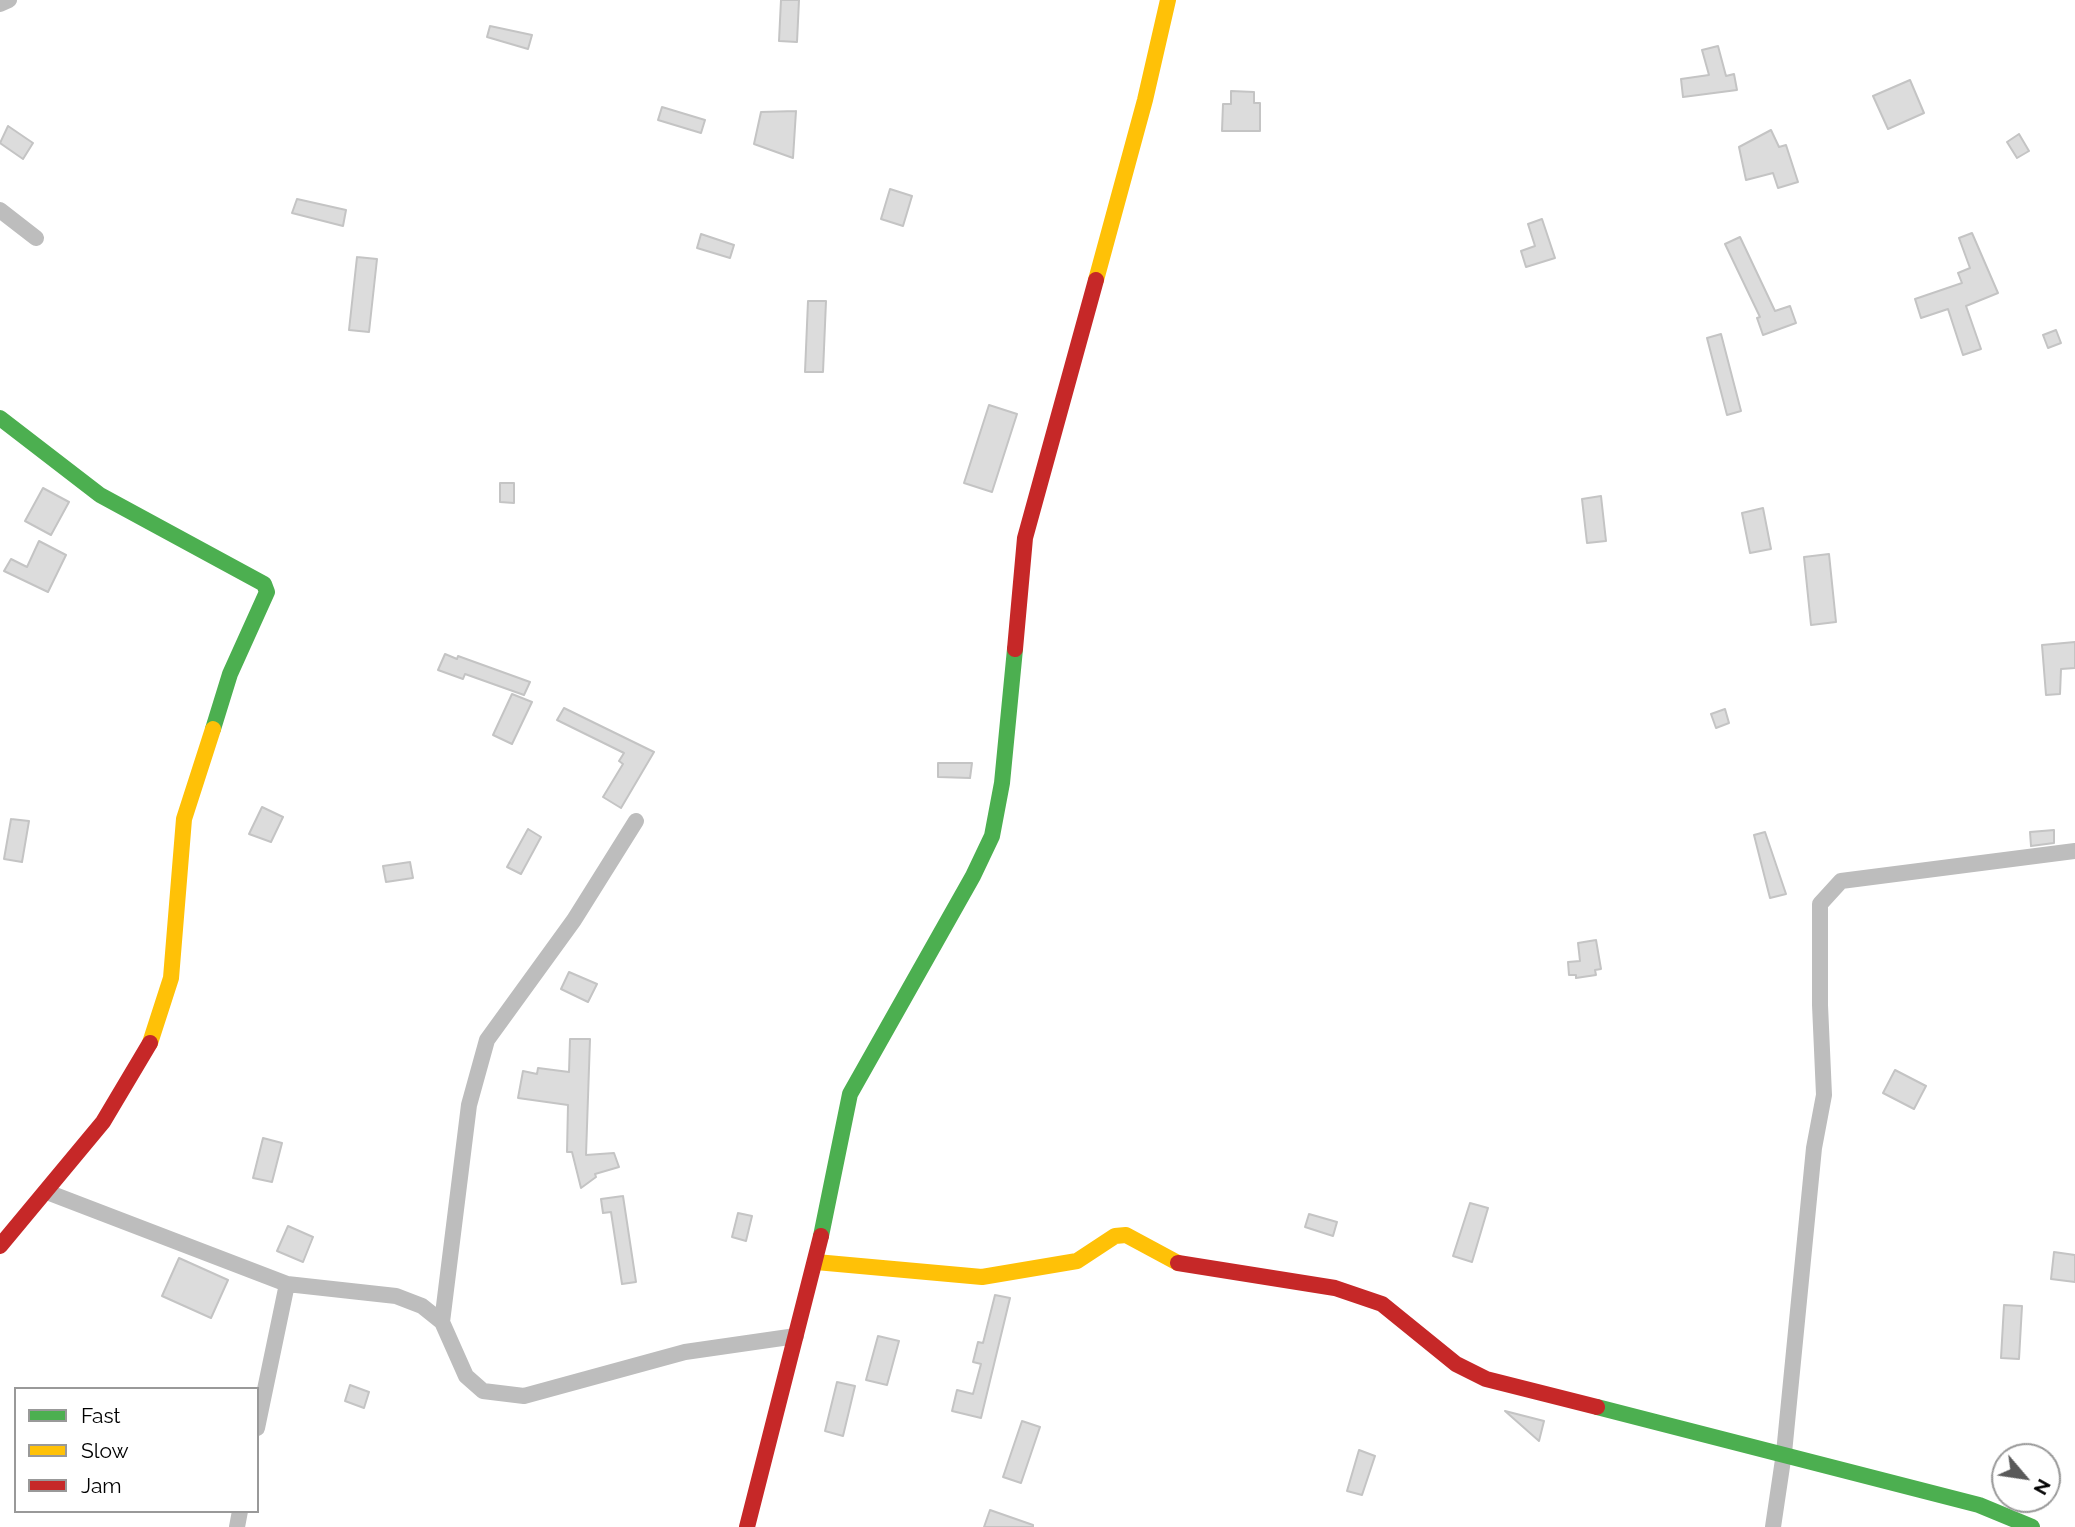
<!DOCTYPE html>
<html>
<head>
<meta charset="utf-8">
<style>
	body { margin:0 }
	#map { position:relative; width:2075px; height:1527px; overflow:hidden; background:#fff; font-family:Raleway,sans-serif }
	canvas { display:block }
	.legend { position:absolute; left:14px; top:1387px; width:245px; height:126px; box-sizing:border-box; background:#fff; border:2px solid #999; margin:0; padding:9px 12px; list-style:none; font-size:21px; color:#000 }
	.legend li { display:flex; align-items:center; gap:14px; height:35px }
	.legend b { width:35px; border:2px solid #999 }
	.north { position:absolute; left:1991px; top:1443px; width:70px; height:70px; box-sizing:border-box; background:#fff; border:2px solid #999; border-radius:50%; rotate:119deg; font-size:19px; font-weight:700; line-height:28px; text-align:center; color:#000 }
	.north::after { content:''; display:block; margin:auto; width:24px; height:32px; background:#595959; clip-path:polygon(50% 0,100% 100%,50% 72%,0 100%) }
</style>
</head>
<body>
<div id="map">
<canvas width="2075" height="1527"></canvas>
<ul class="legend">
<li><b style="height:9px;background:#4caf50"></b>Fast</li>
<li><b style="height:9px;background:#ffc107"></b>Slow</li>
<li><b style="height:9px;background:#c62828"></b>Jam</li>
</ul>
<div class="north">N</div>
</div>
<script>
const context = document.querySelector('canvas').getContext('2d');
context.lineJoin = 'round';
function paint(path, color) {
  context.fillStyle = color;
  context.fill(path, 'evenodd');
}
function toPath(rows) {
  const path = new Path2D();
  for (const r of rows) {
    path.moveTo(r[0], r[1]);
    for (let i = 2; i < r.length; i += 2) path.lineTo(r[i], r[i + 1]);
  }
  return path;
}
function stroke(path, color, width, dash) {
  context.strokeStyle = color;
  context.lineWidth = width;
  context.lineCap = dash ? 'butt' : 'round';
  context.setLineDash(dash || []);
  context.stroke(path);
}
const building = toPath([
	[781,0,799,0,797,42,779,41,781,0],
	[490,26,532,35,528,49,487,37,490,26],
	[1718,46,1726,76,1734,74,1737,90,1683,97,1681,79,1709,75,1702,50,1718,46],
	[1910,80,1924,113,1888,129,1873,96,1910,80],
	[1231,91,1254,92,1254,103,1260,103,1260,131,1222,131,1223,104,1231,104,1231,91],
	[662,107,705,120,701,133,658,120,662,107],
	[796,111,793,158,754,144,761,112,796,111],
	[8,126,33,143,23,159,0,143,8,126],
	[1771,130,1779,147,1786,145,1798,182,1778,188,1773,173,1746,180,1739,147,1771,130],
	[2019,134,2029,151,2017,158,2007,142,2019,134],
	[890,189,912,196,903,226,881,219,890,189],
	[297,199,346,210,343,226,292,213,297,199],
	[1542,219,1555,258,1526,267,1521,251,1535,246,1528,224,1542,219],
	[1972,233,1998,293,1966,306,1981,349,1963,355,1948,309,1921,318,1915,299,1962,283,1958,273,1970,268,1959,238,1972,233],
	[701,234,734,245,730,258,697,248,701,234],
	[1740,237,1775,311,1790,306,1796,323,1763,335,1757,318,1760,317,1725,244,1740,237],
	[357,257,377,259,369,332,349,330,357,257],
	[808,301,826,301,823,372,805,372,808,301],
	[2056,330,2061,343,2048,348,2043,335,2056,330],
	[1721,334,1741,411,1727,415,1707,338,1721,334],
	[989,405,1017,414,992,492,964,483,989,405],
	[500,483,514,483,514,503,500,502,500,483],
	[43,488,69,502,51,535,25,521,43,488],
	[1601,496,1606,541,1587,543,1582,499,1601,496],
	[1763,508,1771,549,1750,553,1742,513,1763,508],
	[39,541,66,555,48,592,4,571,11,559,27,567,39,541],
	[1829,554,1836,622,1811,625,1804,557,1829,554],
	[2075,642,2075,668,2061,669,2060,694,2046,695,2042,645,2075,642],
	[445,654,457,659,458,656,530,682,524,695,465,674,463,679,438,670,445,654],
	[512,694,532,702,512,744,493,735,512,694],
	[564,708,654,752,621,808,603,797,623,764,619,761,624,753,557,720,564,708],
	[1725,709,1729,723,1716,728,1711,714,1725,709],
	[938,763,972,763,970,778,938,777,938,763],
	[262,807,283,817,271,842,249,834,262,807],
	[11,819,29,821,22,862,4,859,11,819],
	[528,829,541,837,521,874,507,867,528,829],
	[2054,830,2054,843,2031,846,2030,832,2054,830],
	[1765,832,1786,894,1770,898,1754,835,1765,832],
	[410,862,413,878,386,882,383,866,410,862],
	[1596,940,1601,969,1595,970,1596,975,1576,978,1576,975,1569,975,1568,962,1580,961,1578,943,1596,940],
	[569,972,597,984,588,1002,561,989,569,972],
	[570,1039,590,1039,586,1155,614,1153,619,1167,595,1174,596,1177,581,1188,572,1152,567,1152,568,1105,518,1098,523,1071,537,1074,538,1068,569,1072,570,1039],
	[1895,1070,1926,1086,1914,1109,1883,1093,1895,1070],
	[263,1138,282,1143,272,1182,253,1178,263,1138],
	[623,1196,636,1282,622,1284,611,1212,603,1213,601,1199,623,1196],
	[1470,1203,1488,1208,1472,1262,1453,1256,1470,1203],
	[738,1213,752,1216,746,1241,732,1237,738,1213],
	[1309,1214,1337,1222,1333,1236,1305,1227,1309,1214],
	[288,1226,313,1237,303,1262,277,1251,288,1226],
	[2054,1252,2075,1255,2075,1282,2051,1279,2054,1252],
	[179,1258,228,1280,211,1318,162,1296,179,1258],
	[995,1295,1010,1298,981,1418,952,1411,957,1390,973,1394,981,1364,973,1362,978,1342,983,1343,995,1295],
	[2004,1305,2022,1306,2019,1359,2001,1358,2004,1305],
	[878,1336,899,1341,887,1385,866,1380,878,1336],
	[837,1382,855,1386,843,1436,825,1431,837,1382],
	[350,1385,369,1392,364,1408,345,1401,350,1385],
	[1505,1411,1544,1421,1539,1441,1505,1411],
	[1022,1421,1040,1427,1021,1483,1003,1477,1022,1421],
	[1359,1450,1375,1456,1362,1495,1347,1491,1359,1450],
	[990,1510,1033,1525,1033,1527,984,1527,990,1510]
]);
paint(building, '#dcdcdc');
stroke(building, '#c4c4c4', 2);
stroke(toPath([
	[0,4,9,0],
	[0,210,36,238],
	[47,1192,287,1284,396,1296,422,1306,442,1322,466,1376,483,1391,524,1396,685,1352,796,1336],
	[442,1322,469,1105,487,1040,574,920,636,821],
	[257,1428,287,1284],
	[237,1527,240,1511],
	[1773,1527,1784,1453,1814,1148,1824,1095,1820,1005,1820,904,1841,881,2075,851]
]), '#bdbdbd', 16);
stroke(toPath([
	[0,418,100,495,264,584,267,592,230,674,213,729],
	[821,1236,850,1094,973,876,992,836,1002,783,1015,649],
	[1597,1407,1979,1505,2032,1527]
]), '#4caf50', 16);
stroke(toPath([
	[1096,280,1145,100,1168,0],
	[150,1043,171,978,184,819,213,729],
	[816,1262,982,1277,1077,1261,1115,1236,1126,1235,1178,1263]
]), '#ffc107', 16);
stroke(toPath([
	[1015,649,1025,538,1096,280],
	[0,1246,103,1122,150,1043],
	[1178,1263,1335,1288,1382,1304,1456,1364,1486,1379,1597,1407],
	[747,1527,821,1236]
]), '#c62828', 16);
</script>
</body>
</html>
